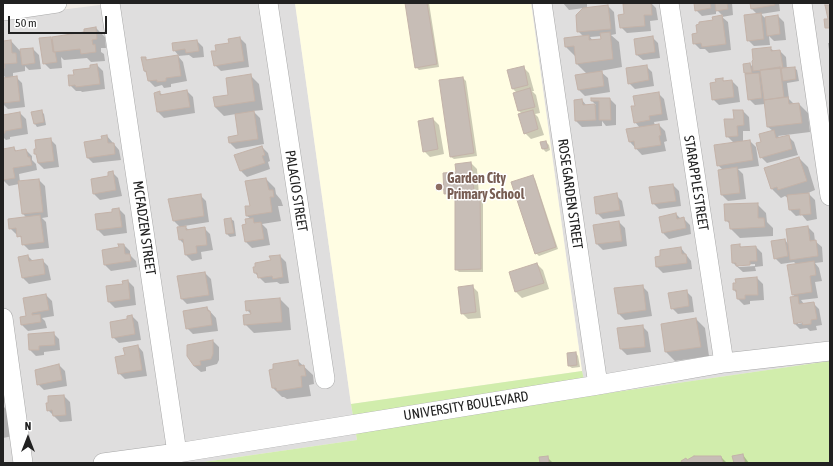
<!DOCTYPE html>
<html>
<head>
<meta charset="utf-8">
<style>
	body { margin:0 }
	#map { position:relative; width:833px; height:466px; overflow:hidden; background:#f2ede7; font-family:"Asap Condensed",sans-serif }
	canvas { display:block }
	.frame { position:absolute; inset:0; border:4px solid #212121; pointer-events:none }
	.north { position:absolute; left:8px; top:418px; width:40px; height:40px; -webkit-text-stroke:3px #fff; paint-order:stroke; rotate:0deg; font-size:11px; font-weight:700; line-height:16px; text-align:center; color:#212121 }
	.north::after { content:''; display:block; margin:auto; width:14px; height:18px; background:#212121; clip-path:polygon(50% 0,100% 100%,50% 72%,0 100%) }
	.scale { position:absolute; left:8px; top:16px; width:99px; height:18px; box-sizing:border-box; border:2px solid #212121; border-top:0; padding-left:5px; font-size:12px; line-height:14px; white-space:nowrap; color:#212121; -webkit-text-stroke:3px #fff; paint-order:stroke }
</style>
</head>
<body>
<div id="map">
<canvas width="833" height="466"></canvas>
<div class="frame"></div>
<div class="north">N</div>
<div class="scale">50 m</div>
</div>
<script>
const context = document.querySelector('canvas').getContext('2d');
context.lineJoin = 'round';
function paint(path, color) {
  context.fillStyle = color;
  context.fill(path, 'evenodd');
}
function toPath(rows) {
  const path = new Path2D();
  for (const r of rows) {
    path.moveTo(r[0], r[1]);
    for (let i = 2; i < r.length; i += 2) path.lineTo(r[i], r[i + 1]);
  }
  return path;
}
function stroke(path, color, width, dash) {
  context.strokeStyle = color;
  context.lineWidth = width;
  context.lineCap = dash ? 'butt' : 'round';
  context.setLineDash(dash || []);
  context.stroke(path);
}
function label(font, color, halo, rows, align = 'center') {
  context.font = font + ' "Asap Condensed",sans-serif';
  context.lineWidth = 3;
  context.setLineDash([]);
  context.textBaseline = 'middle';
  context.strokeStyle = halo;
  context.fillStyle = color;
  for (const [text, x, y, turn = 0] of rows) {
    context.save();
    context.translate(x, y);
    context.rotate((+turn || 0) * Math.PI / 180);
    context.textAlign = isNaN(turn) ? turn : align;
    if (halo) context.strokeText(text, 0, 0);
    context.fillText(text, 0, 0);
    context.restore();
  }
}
paint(toPath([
	[116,3,295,3,351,404,357,440,197,463,3,463,3,17],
	[531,3,830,3,830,361,588,396,582,371]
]), '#dfdede');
paint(toPath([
	[295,3,531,3,582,371,351,404]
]), '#fffde3');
paint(toPath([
	[830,361,830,463,197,463,357,440,351,404,582,371,588,396]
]), '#d1edac');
paint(toPath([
	[406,3,429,3,439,67,419,70,416,67],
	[563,3,587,3,587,8,608,6,614,12,616,34,611,35,619,42,622,67,600,71,608,78,610,92,585,96,579,90,587,74,577,64,576,55,575,56,566,47,583,36,578,31,584,8,569,10],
	[602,36,602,40,593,41,590,37],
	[644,3,651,3,656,8,658,20,650,21,651,31,627,33,621,27,625,15],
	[695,3,732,3,733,15,722,17,728,22,731,50,709,53,705,49,700,49,694,43,698,34,714,21,714,18,723,16,716,9,716,14,702,16,696,10],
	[751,3,779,3,780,11,761,14,765,18,778,16,784,22,786,40,774,41,769,36,770,45,754,46,748,40,758,15,752,9],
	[96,28,105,37,106,48,101,48,101,52,104,54,105,61,91,62,87,58,64,60,61,57,62,68,50,69,44,63,50,38,54,41,86,33],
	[652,37,658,43,660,58,643,60,637,55],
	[240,38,246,44,249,67,221,71,215,65,217,52],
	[11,41,21,52,33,49,39,55,41,69,29,70,25,66,25,71,13,73,13,78,16,77,22,83,25,107,8,109,3,104,3,79,7,79,3,75,3,42],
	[197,41,203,47,204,57,193,58,189,55,178,56,183,62,187,81,171,84,171,87,164,88,162,85,155,87,149,81,147,73,144,71,145,58,148,61,179,56,174,50],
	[828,43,830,43,830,57],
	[770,48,774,51,780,51,786,57,787,69,794,68,797,70,799,81,787,83,789,99,795,105,799,104,808,113,810,132,778,136,780,138,788,136,794,142,798,155,767,163,761,157,762,142,773,131,768,127,765,104,755,105,749,99,745,73,750,64,753,67],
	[97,65,103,71,105,89,82,92,81,91,76,91,70,85,75,75],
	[646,66,652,72,654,86,635,89,629,83],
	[523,67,529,73,534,91,532,91,536,95,540,113,535,114,538,117,544,135,531,139,525,133,522,114,519,111,514,94,517,93,513,89],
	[250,75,259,84,263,110,253,111,260,118,264,144,236,149,230,143,239,136,236,114,224,116,215,107],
	[463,78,466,81,477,156,454,159,451,157],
	[722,79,725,82,732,81,738,87,740,102,719,105,713,99],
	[187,91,193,97,195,113,164,118,158,112,155,93,160,93,163,95],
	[658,93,664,99,668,120,654,122,655,126,659,125,665,131,667,141,664,142,666,151,642,155,630,142,640,128,635,122,636,107],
	[610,99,616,105,616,125,606,126,602,121,602,126,582,127,576,121,582,100,587,106,596,105,592,101],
	[41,111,44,114,46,125,37,127,35,124],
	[743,111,749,117,750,131,743,131,743,142,750,141,756,147,759,166,738,169,743,174,746,199,728,201,722,195,719,170,723,170,718,165,734,143,727,136,735,119],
	[20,113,26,119,28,134,10,137,10,139,6,140,3,137,3,116],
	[433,119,439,125,444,154,430,157,424,151],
	[107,136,119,150,121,160,93,163,87,157],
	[50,139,56,145,59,167,44,169,38,163,38,156,35,154,37,150],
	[546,142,549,145,550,150,546,152,543,149],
	[262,147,268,153,270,161,268,162,270,169,247,177,241,171],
	[14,148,17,152,26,150,32,156,32,160,36,164,37,170,19,174,20,182,39,180,45,186,48,217,42,218,46,222,49,248,29,250,23,244,23,240,18,234,16,234,10,228,27,218,23,214,19,184,9,186,3,180,3,150],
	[799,158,808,167,815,190,808,193,815,200,817,219,807,221,802,215,796,216,790,210,789,199,785,196,781,198,772,189],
	[471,163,477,169,479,195,483,197,483,272,459,272,456,269,456,199,451,199,445,193,457,173],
	[112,172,118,178,122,196,100,200,94,194],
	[532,176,535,179,558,249,539,256,536,253],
	[266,179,275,188,276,194,281,200,283,206,278,206,281,221,262,224,267,229,270,245,252,248,246,242,243,226,248,225,251,219,247,216,246,207,251,206],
	[673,185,679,191,681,206,659,209,653,203],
	[200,195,206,201,209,222,184,226,189,230,204,228,210,234,213,250,201,252,202,259,192,261,186,255,184,244,180,240,181,228,174,221],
	[616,195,622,201,625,216,603,219,597,213],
	[757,204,766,213,767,222,773,228,773,236,740,238,731,229,731,225,726,220],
	[119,209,125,215,127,233,104,236,98,230,96,215,113,212],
	[676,214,681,219,684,219,690,225,691,234,669,239,663,233],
	[231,219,234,221,236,236,230,237,227,234,225,220],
	[619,222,625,228,627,246,603,250,597,244],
	[808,227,814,233,815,241,822,247,823,262,815,263,819,268,822,281,815,282,818,298,801,300,804,304,813,303,819,309,822,325,816,326,817,330,810,331,807,328,800,329,794,323,796,297,793,295,789,266,797,265,794,262,781,264,775,258,785,240,789,245],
	[798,322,807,322,798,324],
	[124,245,130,251,130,255,136,261,137,267,111,271,105,265],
	[740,246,742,248,756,247,762,253,763,266,755,267,756,271,743,272,733,263],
	[755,264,755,266,739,267,737,265],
	[681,248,691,261,692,269,663,273,657,267,656,258],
	[28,256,33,261,42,260,48,266,51,280,29,284,23,278],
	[280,256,286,262,289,283,280,284,277,282,265,283,255,273],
	[537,264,543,270,549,289,522,298,516,292,510,273],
	[205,273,211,279,214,300,187,304,181,298],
	[757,278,763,284,764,300,750,301,750,304,744,305,738,299,737,293,734,290],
	[128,281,134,287,136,305,115,308,109,302],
	[472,286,478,292,481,318,468,319,462,313],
	[642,286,648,292,652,316,625,320,619,314],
	[686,291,692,297,694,312,678,314,672,308],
	[46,295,52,301,54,316,42,318,45,321,47,328,28,331,22,325,21,318,27,317],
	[280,299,289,308,291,330,254,333,245,324,252,315,247,310],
	[207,308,216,318,218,331,193,334,187,328],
	[132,316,138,322,141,340,119,343,113,337],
	[696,319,705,328,709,356,675,361,666,352],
	[642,326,648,332,651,352,627,355,621,349],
	[53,333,59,339,60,350,44,352,44,355,36,356,30,350],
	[213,341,219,347,219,360,217,364,206,367,206,371,201,372,194,366],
	[138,346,143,352,147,376,125,379,119,373,126,356],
	[576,353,578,356,580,367,572,368,569,366],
	[298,361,313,375,314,384,309,385,311,396,287,399,284,397,282,397,273,388,271,371],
	[59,365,65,371,67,386,44,390,38,384],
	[64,396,70,402,72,421,60,422,48,410],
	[3,406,10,413,13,436,3,438],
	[743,455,749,463,735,463],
	[547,457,553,463,541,463],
	[721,457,727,463,683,463,688,461]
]), '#0003');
const building = toPath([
	[405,3,427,3,437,64,415,68,405,3],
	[634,3,651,3,652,15,644,15,645,26,620,28,618,15,624,14,623,4,634,3],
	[694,3,710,3,711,8,695,11,694,3],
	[715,3,727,3,728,9,716,11,715,3],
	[750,3,774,3,775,5,751,9,750,3],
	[608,5,611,29,577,32,576,15,583,8,608,5],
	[825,5,830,5,830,28,825,28,824,19,828,19,825,5],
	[761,13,764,39,747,41,744,15,761,13],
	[722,15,726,44,702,47,701,43,693,44,692,34,697,33,696,25,699,24,699,22,713,20,712,17,722,15],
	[778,15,780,34,767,36,765,17,778,15],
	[96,27,97,39,92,40,93,45,95,44,96,52,81,54,80,49,54,52,52,37,84,32,84,29,96,27],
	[610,32,613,59,576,64,574,46,565,47,564,38,589,35,589,40,601,39,600,33,610,32],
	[653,36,655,52,636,55,634,39,653,36],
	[51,37,53,52,55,52,57,62,43,64,39,38,51,37],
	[240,37,244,61,214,66,211,51,216,51,215,45,229,43,228,39,240,37],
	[11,40,12,53,16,53,17,63,4,64,5,68,3,68,3,41,11,40],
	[197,40,199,51,186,53,185,49,173,51,172,43,197,40],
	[771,47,771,51,780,50,783,68,753,71,752,61,753,60,752,49,771,47],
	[33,48,35,63,22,65,20,49,33,48],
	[178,55,181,76,166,78,166,81,157,82,157,80,148,81,146,71,144,71,141,57,146,57,146,60,178,55],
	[750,63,752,73,744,73,743,64,750,63],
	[97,64,100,84,76,87,75,85,69,86,68,75,74,75,73,70,90,68,90,65,97,64],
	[647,65,649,80,628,84,626,68,647,65],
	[524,66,528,85,512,89,507,70,524,66],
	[780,67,784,97,764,100,760,70,780,67],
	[795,67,796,79,783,81,781,68,795,67],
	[602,71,604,86,578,90,575,75,602,71],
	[759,73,762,98,748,100,745,74,759,73],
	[251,74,255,101,215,107,213,97,228,95,226,78,251,74],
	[17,76,20,101,3,103,3,78,17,76],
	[463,77,474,153,450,157,439,80,463,77],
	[723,78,723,81,732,80,734,97,712,100,710,83,716,82,715,79,723,78],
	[530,88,535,107,518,111,513,93,530,88],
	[187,90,190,107,157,112,154,93,160,91,160,95,187,90],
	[659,92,662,114,649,116,650,120,634,123,631,106,635,106,633,96,659,92],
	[788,97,789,104,799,103,802,123,767,127,764,100,788,97],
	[591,98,610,98,611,120,599,120,599,101,591,101,591,98],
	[582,99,583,105,595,104,596,120,575,121,574,100,582,99],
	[42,110,44,122,34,124,31,112,42,110],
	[533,110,538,129,524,134,518,114,533,110],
	[733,110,743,110,744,125,737,126,738,136,726,137,724,119,734,119,733,110],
	[254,111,258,139,229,143,228,137,238,135,235,114,254,111],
	[20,112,22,128,5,131,5,133,3,134,3,115,20,112],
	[433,118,438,149,423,152,418,121,433,118],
	[659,124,661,135,659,136,661,145,635,149,634,141,629,142,626,129,659,124],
	[774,130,776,138,789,135,792,149,760,158,756,143,761,142,759,134,774,130],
	[107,135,108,143,114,143,115,154,87,158,84,142,102,139,101,136,107,135],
	[51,138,54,161,38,163,36,154,34,154,34,149,36,149,35,140,51,138],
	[750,140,753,160,717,166,714,145,750,140],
	[546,141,548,148,542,149,540,142,546,141],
	[262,146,265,155,262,156,265,163,240,171,234,155,262,146],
	[14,147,15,151,26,149,28,157,30,157,32,165,13,168,15,178,3,180,3,149,14,147],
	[799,157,807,181,778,190,777,187,771,189,764,168,799,157],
	[471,162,474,191,444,194,443,173,456,172,455,164,471,162],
	[737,167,740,193,721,195,718,170,737,167],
	[113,171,116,190,93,194,91,179,108,176,108,172,113,171],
	[533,175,556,247,535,254,511,182,533,175],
	[266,178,269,190,273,190,274,197,270,197,272,212,246,216,245,206,250,206,245,181,266,178],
	[39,179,43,212,22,214,18,181,39,179],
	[673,184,676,201,652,204,649,187,673,184],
	[617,193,620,210,596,214,594,197,617,193],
	[809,193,811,214,800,215,800,209,789,210,787,195,809,193],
	[201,194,204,216,173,221,168,199,201,194],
	[455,194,480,194,481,269,455,270,455,194],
	[758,203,758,218,764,218,765,227,730,229,729,221,725,221,724,204,758,203],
	[119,208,122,227,97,230,95,214,112,212,112,209,119,208],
	[676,213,677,219,684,217,686,228,662,233,659,217,676,213],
	[40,215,44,242,22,245,21,236,17,237,16,228,9,229,8,219,40,215],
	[231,218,234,233,226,234,224,219,231,218],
	[253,218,254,223,261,222,264,239,245,242,242,225,246,224,245,219,253,218],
	[619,221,622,241,596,244,593,225,619,221],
	[186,226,186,230,205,227,207,245,196,246,197,253,185,255,183,239,179,240,177,227,186,226],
	[808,226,810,241,816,240,818,256,790,260,786,229,808,226],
	[785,239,788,256,774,259,771,241,785,239],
	[118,244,124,244,125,254,130,254,131,261,104,265,102,250,119,247,118,244],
	[740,244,740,247,756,246,757,261,750,261,750,265,736,266,736,263,732,263,731,245,740,244],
	[681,247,682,254,686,254,687,263,656,267,655,257,660,256,660,250,681,247],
	[28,255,29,261,43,259,45,274,22,278,18,257,28,255],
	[280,255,283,277,273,279,272,276,258,278,257,273,254,273,253,267,255,267,255,263,271,260,269,256,280,255],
	[814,261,816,275,810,276,812,292,792,295,787,265,814,261],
	[537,263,544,283,515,292,509,272,537,263],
	[205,272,209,295,181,299,177,276,205,272],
	[757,277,758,295,745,295,745,299,737,299,736,290,733,290,733,283,736,283,735,279,757,277],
	[128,280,130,299,108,302,106,286,123,284,122,281,128,280],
	[473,285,476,312,461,314,458,287,473,285],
	[643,285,646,310,618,314,614,288,643,285],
	[687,290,689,306,671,309,668,293,687,290],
	[46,294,49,310,32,313,32,315,40,314,41,322,21,325,20,317,26,316,23,298,46,294],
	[798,296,799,304,814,302,817,319,811,320,811,324,803,325,802,322,794,324,790,297,798,296],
	[280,298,282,322,244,325,243,315,251,314,250,310,246,311,245,301,280,298],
	[207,307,208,311,210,311,212,325,186,329,183,311,207,307],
	[132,315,135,334,112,338,110,322,127,319,127,316,132,315],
	[696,318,701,347,665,352,661,324,696,318],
	[643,325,645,347,620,349,617,328,643,325],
	[54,332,55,345,39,346,39,350,29,350,28,334,54,332],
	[213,340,213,354,211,359,200,361,201,365,194,366,187,356,187,345,213,340],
	[138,345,142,370,118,374,115,357,125,355,123,348,138,345],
	[576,352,577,365,568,366,567,353,576,352],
	[298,360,299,366,304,365,306,376,301,376,302,387,277,391,276,388,272,388,269,370,273,369,273,364,298,360],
	[59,364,62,380,37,385,35,370,59,364],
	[64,395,66,415,53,416,52,410,47,411,46,403,48,403,48,396,64,395],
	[743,454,745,463,734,463,732,456,743,454],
	[548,456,549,463,540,463,539,457,548,456],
	[694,456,721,456,723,463,682,463,681,461,686,458,687,460,694,456]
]);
paint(building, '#c7bdb6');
stroke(building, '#c4b3a9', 1);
const minor = toPath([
	[110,3,177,453],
	[268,3,325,379],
	[542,3,598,385],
	[669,3,724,363],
	[802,3,830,196],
	[3,11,57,3],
	[3,318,23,463],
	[103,463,177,453,598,385,724,363,830,351]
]);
stroke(minor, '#a8a8a8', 20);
stroke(minor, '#fff', 19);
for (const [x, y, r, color] of [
	[439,187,4,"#8d6e63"]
]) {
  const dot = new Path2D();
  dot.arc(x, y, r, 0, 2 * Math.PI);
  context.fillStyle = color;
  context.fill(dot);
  stroke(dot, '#fff', 1.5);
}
label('bold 14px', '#785e54', '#fff', [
	["Garden City",447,179],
	["Primary School",447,195]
], 'left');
label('14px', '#212121', '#fff', [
	["STARAPPLE STREET",696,183,81],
	["PALACIO STREET",296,191,81],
	["ROSE GARDEN STREET",570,194,82],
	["MCFADZEN STREET",144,228,82],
	["UNIVERSITY BOULEVARD",466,406,-9]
]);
</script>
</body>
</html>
